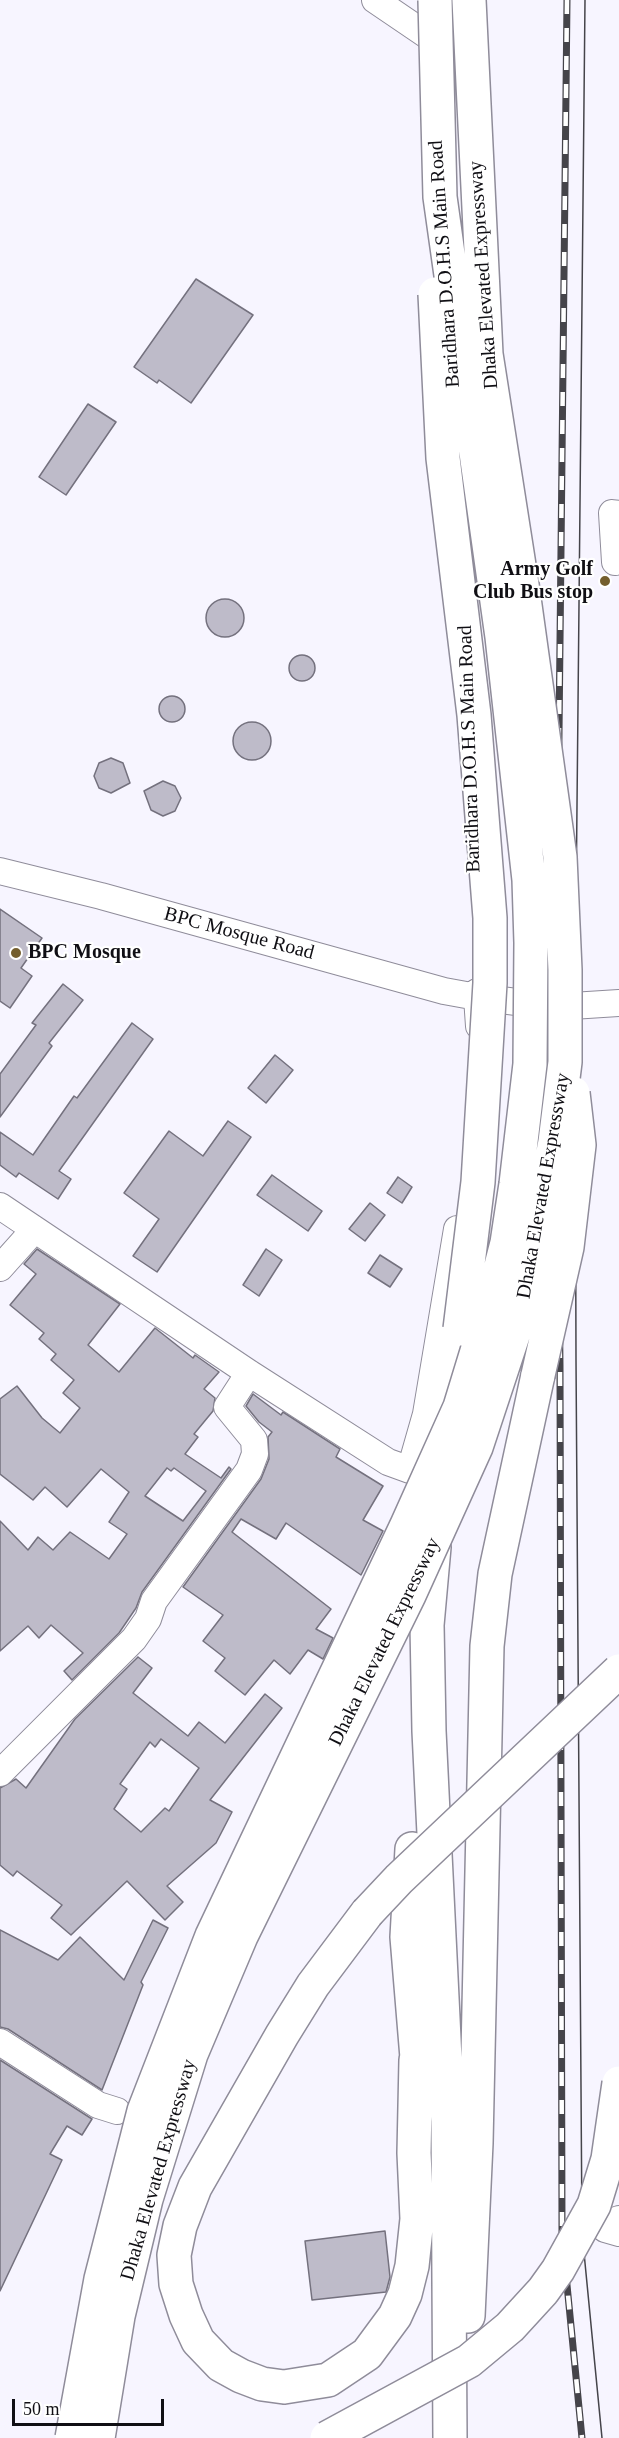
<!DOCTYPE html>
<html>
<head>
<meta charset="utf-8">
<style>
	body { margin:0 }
	#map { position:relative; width:619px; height:2438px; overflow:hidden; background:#f7f5ff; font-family:"Times New Roman",serif }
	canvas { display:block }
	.scale { position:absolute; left:12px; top:2399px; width:152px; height:27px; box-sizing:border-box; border:3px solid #100f14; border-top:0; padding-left:8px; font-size:18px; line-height:21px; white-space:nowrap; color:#100f14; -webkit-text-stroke:4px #fff; paint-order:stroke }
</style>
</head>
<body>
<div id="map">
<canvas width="619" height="2438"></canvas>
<div class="scale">50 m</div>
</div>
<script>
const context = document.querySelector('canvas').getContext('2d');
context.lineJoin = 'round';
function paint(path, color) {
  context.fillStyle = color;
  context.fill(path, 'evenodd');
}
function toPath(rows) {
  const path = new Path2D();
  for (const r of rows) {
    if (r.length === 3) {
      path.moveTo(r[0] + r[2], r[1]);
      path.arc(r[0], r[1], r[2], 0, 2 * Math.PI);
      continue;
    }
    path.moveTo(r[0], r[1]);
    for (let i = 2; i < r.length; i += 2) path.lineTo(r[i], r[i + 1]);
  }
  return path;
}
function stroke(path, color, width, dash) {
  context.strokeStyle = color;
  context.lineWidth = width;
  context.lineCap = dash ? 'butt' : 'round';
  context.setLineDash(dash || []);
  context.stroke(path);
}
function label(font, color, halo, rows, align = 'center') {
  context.font = font + ' "Times New Roman",serif';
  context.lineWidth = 4.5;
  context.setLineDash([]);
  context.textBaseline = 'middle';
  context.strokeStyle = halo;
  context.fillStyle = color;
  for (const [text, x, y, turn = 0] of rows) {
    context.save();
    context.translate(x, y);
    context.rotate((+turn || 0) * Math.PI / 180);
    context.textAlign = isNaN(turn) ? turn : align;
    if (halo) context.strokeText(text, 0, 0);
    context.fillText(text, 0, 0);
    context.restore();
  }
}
const building = toPath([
	[196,279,253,315,191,403,159,380,157,383,134,367,196,279],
	[88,404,116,422,66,495,39,477,88,404],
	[225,618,19],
	[302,668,13],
	[172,709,13],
	[252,741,19],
	[111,758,123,763,130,783,111,793,99,788,94,776,99,763,111,758],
	[163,781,175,786,181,798,175,811,163,816,151,810,144,791,163,781],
	[0,909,42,938,21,968,32,976,10,1008,0,1001,0,909],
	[63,984,83,1000,49,1043,52,1046,0,1117,0,1074,36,1025,32,1023,63,984],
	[132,1023,153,1039,59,1171,71,1179,58,1199,19,1173,16,1177,0,1165,0,1132,33,1155,74,1096,77,1098,132,1023],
	[275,1055,293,1070,266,1103,248,1088,275,1055],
	[228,1121,251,1137,157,1272,133,1256,159,1219,124,1193,169,1131,203,1156,228,1121],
	[272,1175,322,1211,308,1231,257,1195,272,1175],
	[398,1177,412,1187,402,1203,387,1193,398,1177],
	[370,1203,385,1215,365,1241,349,1229,370,1203],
	[37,1249,120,1304,88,1345,119,1372,155,1328,193,1358,195,1355,219,1372,204,1389,215,1398,213,1411,194,1434,198,1437,185,1454,221,1478,229,1467,231,1469,142,1592,136,1608,119,1633,72,1680,64,1671,83,1653,51,1625,39,1638,28,1626,0,1651,0,1521,28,1550,38,1537,53,1550,70,1532,109,1559,127,1534,109,1522,129,1492,101,1469,67,1507,45,1487,33,1500,0,1474,0,1399,17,1386,42,1418,60,1433,80,1408,63,1393,74,1380,51,1360,56,1354,39,1339,44,1333,10,1305,36,1274,24,1264,37,1249],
	[167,1468,171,1471,174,1468,206,1491,183,1521,145,1496,167,1468],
	[266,1249,282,1260,259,1296,243,1285,266,1249],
	[380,1255,402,1269,390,1287,368,1273,380,1255],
	[253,1394,281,1415,283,1412,340,1449,336,1457,383,1486,363,1520,383,1531,361,1575,286,1523,276,1539,241,1519,232,1532,331,1609,316,1629,333,1638,323,1659,308,1650,290,1674,274,1660,245,1695,215,1671,225,1658,203,1641,223,1615,183,1587,261,1479,269,1459,268,1437,272,1432,259,1422,246,1406,253,1394],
	[138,1657,152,1668,133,1693,188,1736,199,1722,225,1743,265,1694,282,1708,210,1800,232,1812,216,1843,167,1886,183,1902,165,1920,127,1881,71,1935,51,1918,62,1905,17,1871,13,1876,0,1865,0,1788,16,1779,26,1788,75,1719,138,1657],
	[161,1739,199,1768,169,1811,165,1808,141,1832,114,1809,127,1789,120,1784,150,1742,155,1747,161,1739],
	[153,1920,168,1928,141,1982,143,1985,102,2090,8,2029,0,2027,0,1930,58,1960,80,1937,124,1980,153,1920],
	[0,2060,92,2119,82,2135,67,2126,50,2154,62,2160,0,2291,0,2060],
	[385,2231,390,2277,386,2292,312,2300,305,2241,385,2231]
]);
paint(building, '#bebbc9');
stroke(building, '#74717e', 1.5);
const minor = toPath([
	[375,0,428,36],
	[457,422,463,502],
	[615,562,612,513,619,514],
	[0,871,101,896,444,991,477,997,479,1026],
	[477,992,477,997,556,1007,619,1003],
	[0,1206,249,1373,388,1462,410,1470,426,1414,457,1229],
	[0,1268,34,1230],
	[0,1773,134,1639,148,1619,154,1601,249,1470,255,1454,254,1440,227,1407,249,1373],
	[0,2042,98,2105,117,2111],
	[619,2219,611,2222,605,2229,619,2233]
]);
const highway = toPath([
	[451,1406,460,1329],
	[434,1547,427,1625,429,1731,448,2121,450,2438],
	[412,1849,407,1937,419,2082],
	[367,1913,313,1985,282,2035,195,2187,180,2226,174,2255,176,2284,186,2315,198,2341,221,2365,241,2376,262,2384,284,2387,328,2380,367,2354,395,2316,405,2294,412,2266,417,2219,414,2153,416,2060],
	[468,2316,476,2143,487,1646,495,1574,538,1375]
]);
stroke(minor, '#8f8c9a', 28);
stroke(highway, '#8f8c9a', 36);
stroke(minor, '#fff', 26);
stroke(highway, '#fff', 33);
stroke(toPath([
	[585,0,575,1006,576,1360,582,2232,602,2438]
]), '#45444a', 1.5);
const rail = toPath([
	[567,0,556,1007,560,1366,562,2234,582,2438]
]);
stroke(rail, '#45444a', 7);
stroke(rail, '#fff', 4.5, [14]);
const highwayBridge = toPath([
	[435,294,443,458,474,715,490,918,490,983,478,1182,460,1329],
	[538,1375,567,1247,579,1145,573,1093],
	[367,1913,399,1879,619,1671],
	[72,2438,101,2279,144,2111,212,1936,407,1525,460,1407,489,1312,507,1243,516,1184,530,1064,531,943,529,880,502,637,440,197,435,0],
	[98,2438,118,2316,146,2199,191,2054,241,1936,409,1595,476,1447,523,1305,555,1142,565,1062,565,970,560,857,523,591,486,354,469,0],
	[327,2438,469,2361,510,2327,543,2291,558,2270,594,2205,608,2159,619,2083]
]);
stroke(highwayBridge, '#8f8c9a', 36, []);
stroke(highwayBridge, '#fff', 33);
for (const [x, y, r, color] of [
	[605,581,6,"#745e2e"],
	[16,953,6,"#745e2e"]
]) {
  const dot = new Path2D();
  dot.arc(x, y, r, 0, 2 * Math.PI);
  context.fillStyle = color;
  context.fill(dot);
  stroke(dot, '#fff', 2);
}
label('20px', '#100f14', '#fff', [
	["Baridhara D.O.H.S Main Road",445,264,-94],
	["Dhaka Elevated Expressway",484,275,-94],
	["Baridhara D.O.H.S Main Road",470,749,-92],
	["BPC Mosque Road",239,934,15],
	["Dhaka Elevated Expressway",544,1186,-80],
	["Dhaka Elevated Expressway",385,1642,-64],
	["Dhaka Elevated Expressway",159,2170,-74]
]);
label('bold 20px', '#100f14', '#fff', [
	["Army Golf",593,570],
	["Club Bus stop",593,593],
	["BPC Mosque",28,953,"left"]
], 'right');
</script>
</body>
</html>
